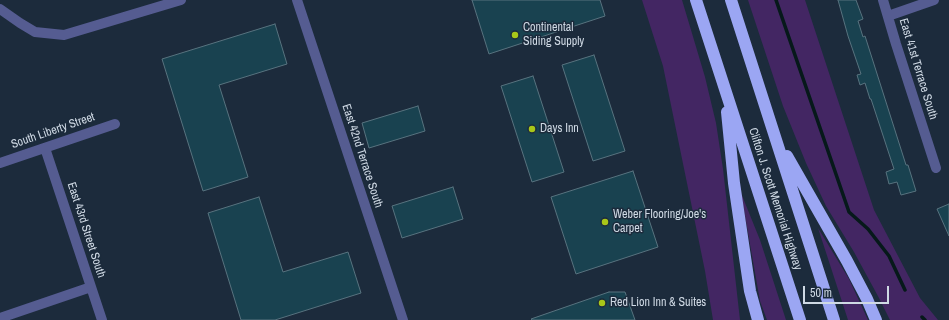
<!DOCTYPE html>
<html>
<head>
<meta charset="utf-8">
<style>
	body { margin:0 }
	#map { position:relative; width:949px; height:320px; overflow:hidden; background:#1c2b3c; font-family:"Archivo Narrow",sans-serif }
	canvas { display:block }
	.scale { position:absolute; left:803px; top:286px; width:86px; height:18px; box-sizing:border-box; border:2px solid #cfd9e4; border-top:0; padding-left:5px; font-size:12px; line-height:14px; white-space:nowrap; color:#cfd9e4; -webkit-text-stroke:3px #1c2b3c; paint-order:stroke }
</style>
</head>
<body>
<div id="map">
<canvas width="949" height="320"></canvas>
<div class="scale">50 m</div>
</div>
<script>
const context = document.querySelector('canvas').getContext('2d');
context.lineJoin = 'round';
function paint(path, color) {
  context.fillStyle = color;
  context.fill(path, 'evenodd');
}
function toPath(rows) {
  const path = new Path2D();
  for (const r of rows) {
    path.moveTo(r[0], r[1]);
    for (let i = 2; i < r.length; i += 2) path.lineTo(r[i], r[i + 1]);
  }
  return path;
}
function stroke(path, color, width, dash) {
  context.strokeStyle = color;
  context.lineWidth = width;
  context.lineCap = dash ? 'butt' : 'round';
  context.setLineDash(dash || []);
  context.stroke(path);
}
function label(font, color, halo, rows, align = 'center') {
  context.font = font + ' "Archivo Narrow",sans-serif';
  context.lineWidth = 3;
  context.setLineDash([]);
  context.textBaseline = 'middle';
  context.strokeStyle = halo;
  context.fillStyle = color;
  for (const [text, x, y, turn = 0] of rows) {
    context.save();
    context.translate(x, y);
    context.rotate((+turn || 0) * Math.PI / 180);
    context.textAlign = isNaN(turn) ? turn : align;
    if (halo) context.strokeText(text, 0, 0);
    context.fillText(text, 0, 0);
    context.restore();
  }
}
paint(toPath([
	[642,0,682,0,691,30,705,77,716,123,723,169,740,320,713,320,705,271,663,66],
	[748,0,805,0,874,210,920,298,938,320,890,320,879,298,854,252,826,206,806,163,783,106],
	[741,193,760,240,786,320,767,320,760,301],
	[818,228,849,279,868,320,848,320]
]), '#432663');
stroke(toPath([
	[776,0,849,212,868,229,889,256,905,290],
	[922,317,925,320]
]), '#06191a', 3.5);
const building = toPath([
	[472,0,600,0,605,16,489,54,472,0],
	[838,0,856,0,863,19,858,21,863,37,865,36,906,165,908,165,916,191,901,195,897,182,889,184,886,172,894,169,871,99,870,99,865,83,860,85,857,75,861,74,848,36,838,0],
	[275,24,287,64,219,85,248,177,203,191,162,59,275,24],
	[594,55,625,151,593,161,562,65,594,55],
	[533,76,564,172,532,182,501,86,533,76],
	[418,106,425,131,369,148,362,123,418,106],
	[633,171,658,247,576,274,551,197,633,171],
	[453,187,463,219,402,238,392,206,453,187],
	[259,197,283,272,348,252,361,293,275,320,241,320,208,213,259,197],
	[949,204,949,236,937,209,949,204],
	[609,292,625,292,635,320,532,320,531,319,609,292]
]);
paint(building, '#194250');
stroke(building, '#58737f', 1);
stroke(toPath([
	[297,0,403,320],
	[883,0,896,44,936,168],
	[0,9,20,23,35,32,64,35,181,0],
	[888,16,934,0],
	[45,148,102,320],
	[0,163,115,124],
	[0,318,91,287]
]), '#555c91', 10);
stroke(toPath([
	[696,0,800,320],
	[731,0,834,320],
	[727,112,734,183,750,291,758,320],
	[787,156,847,261,867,299,876,320]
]), '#9ba6f3', 12);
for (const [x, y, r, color] of [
	[515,35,4,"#a9c719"],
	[532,129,4,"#a9c719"],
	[605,222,4,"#a9c719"],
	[602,303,4,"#a9c719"]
]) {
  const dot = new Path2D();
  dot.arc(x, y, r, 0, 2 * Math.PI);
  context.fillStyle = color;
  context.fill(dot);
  stroke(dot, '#1c2b3c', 1.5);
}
label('12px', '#cfd9e4', '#1c2b3c', [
	["Continental",523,28],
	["Siding Supply",523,42],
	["Days Inn",540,129],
	["Weber Flooring/Joe's",613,215],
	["Carpet",613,229],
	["Red Lion Inn & Suites",610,303]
], 'left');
label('12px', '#cfd9e4', '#1c2b3c', [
	["East 41st Terrace South",918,69,73],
	["South Liberty Street",53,131,-19],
	["East 42nd Terrace South",362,156,72],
	["Clifton J. Scott Memorial Highway",775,199,72],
	["East 43rd Street South",86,230,72]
]);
</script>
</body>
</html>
